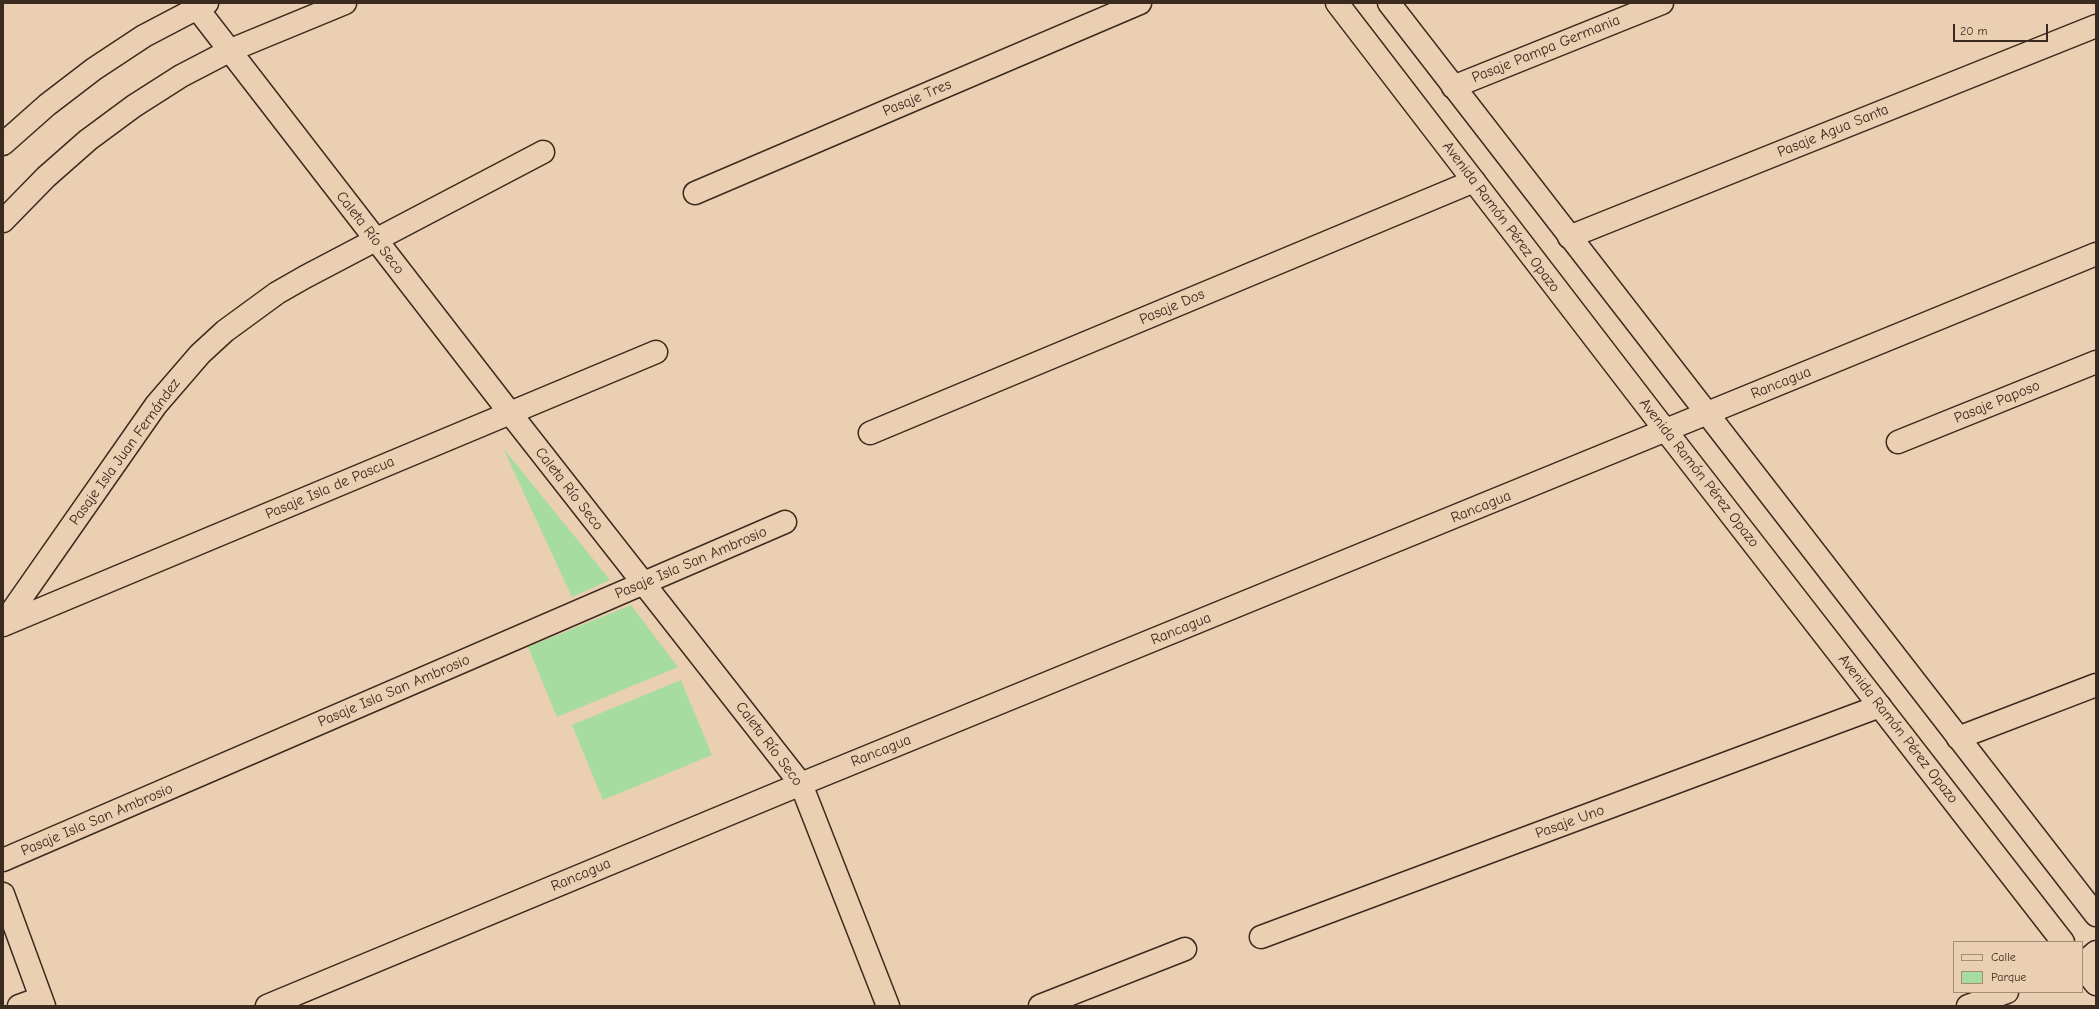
<!DOCTYPE html>
<html>
<head>
<meta charset="utf-8">
<style>
	body { margin:0 }
	#map { position:relative; width:2099px; height:1009px; overflow:hidden; background:#eacfb2; font-family:"Comic Neue",sans-serif }
	canvas { display:block }
	.frame { position:absolute; inset:0; border:4px solid #3b2a1e; pointer-events:none }
	.legend { position:absolute; left:1953px; top:941px; width:130px; height:52px; box-sizing:border-box; background:#eacfb2; border:1px solid #a48d77; margin:0; padding:5px 7px; list-style:none; font-size:12px; color:#3b2a1e }
	.legend li { display:flex; align-items:center; gap:8px; height:20px }
	.legend b { width:20px; border:1px solid #a48d77 }
	.scale { position:absolute; left:1953px; top:24px; width:95px; height:18px; box-sizing:border-box; border:2px solid #3b2a1e; border-top:0; padding-left:5px; font-size:12px; line-height:14px; white-space:nowrap; color:#3b2a1e; -webkit-text-stroke:3px #eacfb2; paint-order:stroke }
</style>
</head>
<body>
<div id="map">
<canvas width="2099" height="1009"></canvas>
<div class="frame"></div>
<ul class="legend">
<li><b style="height:5px;background:#eacfb2"></b>Calle</li>
<li><b style="height:11px;background:#a6dc9f"></b>Parque</li>
</ul>
<div class="scale">20 m</div>
</div>
<script>
const context = document.querySelector('canvas').getContext('2d');
context.lineJoin = 'round';
function paint(path, color) {
  context.fillStyle = color;
  context.fill(path, 'evenodd');
}
function toPath(rows) {
  const path = new Path2D();
  for (const r of rows) {
    path.moveTo(r[0], r[1]);
    for (let i = 2; i < r.length; i += 2) path.lineTo(r[i], r[i + 1]);
  }
  return path;
}
function stroke(path, color, width, dash) {
  context.strokeStyle = color;
  context.lineWidth = width;
  context.lineCap = dash ? 'butt' : 'round';
  context.setLineDash(dash || []);
  context.stroke(path);
}
function label(font, color, halo, rows, align = 'center') {
  context.font = font + ' "Comic Neue",sans-serif';
  context.lineWidth = 3.5;
  context.setLineDash([]);
  context.textBaseline = 'middle';
  context.strokeStyle = halo;
  context.fillStyle = color;
  for (const [text, x, y, turn = 0] of rows) {
    context.save();
    context.translate(x, y);
    context.rotate((+turn || 0) * Math.PI / 180);
    context.textAlign = isNaN(turn) ? turn : align;
    if (halo) context.strokeText(text, 0, 0);
    context.fillText(text, 0, 0);
    context.restore();
  }
}
paint(toPath([
	[503,448,610,580,572,597],
	[631,605,678,667,557,717,528,647],
	[681,680,712,755,603,800,572,725]
]), '#a6dc9f');
const minor = toPath([
	[193,3,510,413,801,784,888,1006],
	[1453,87,1662,3],
	[3,144,47,105,94,69,144,36,207,3],
	[695,193,1140,3],
	[3,221,46,177,88,140,134,106,181,76,231,50,345,3],
	[1569,237,2096,26],
	[870,433,1474,181],
	[1898,442,2096,362],
	[3,624,156,405,200,354,225,331,277,293,305,277,543,152],
	[3,625,656,352],
	[1958,738,2096,685],
	[3,860,785,522],
	[3,894,44,1006],
	[1261,937,1880,706],
	[2082,964,2096,952],
	[19,1006,41,998],
	[267,1006,801,784,2096,254],
	[1040,1006,1185,949],
	[1968,1006,2007,992]
]);
const major = toPath([
	[1337,3,1666,431,2063,942],
	[1389,3,2096,915],
	[2082,967,2096,984]
]);
stroke(minor, '#3b2a1e', 25);
stroke(major, '#3b2a1e', 25);
stroke(minor, '#eacfb2', 22);
stroke(major, '#eacfb2', 22);
label('15px', '#3b2a1e', '#eacfb2', [
	["Pasaje Pampa Germania",1546,49,-22],
	["Pasaje Tres",917,98,-23],
	["Pasaje Agua Santa",1833,131,-22],
	["Avenida Ramón Pérez Opazo",1501,217,53],
	["Caleta Río Seco",370,233,52],
	["Pasaje Dos",1172,307,-23],
	["Rancagua",1781,383,-22],
	["Pasaje Paposo",1997,402,-22],
	["Pasaje Isla Juan Fernández",125,452,-54],
	["Avenida Ramón Pérez Opazo",1699,473,52],
	["Pasaje Isla de Pascua",330,488,-23],
	["Caleta Río Seco",569,489,52],
	["Rancagua",1481,507,-22],
	["Pasaje Isla San Ambrosio",691,563,-23],
	["Rancagua",1181,629,-22],
	["Pasaje Isla San Ambrosio",394,691,-23],
	["Avenida Ramón Pérez Opazo",1898,729,52],
	["Caleta Río Seco",769,744,53],
	["Rancagua",881,751,-22],
	["Pasaje Isla San Ambrosio",97,820,-23],
	["Pasaje Uno",1570,822,-20],
	["Rancagua",581,875,-23]
]);
</script>
</body>
</html>
